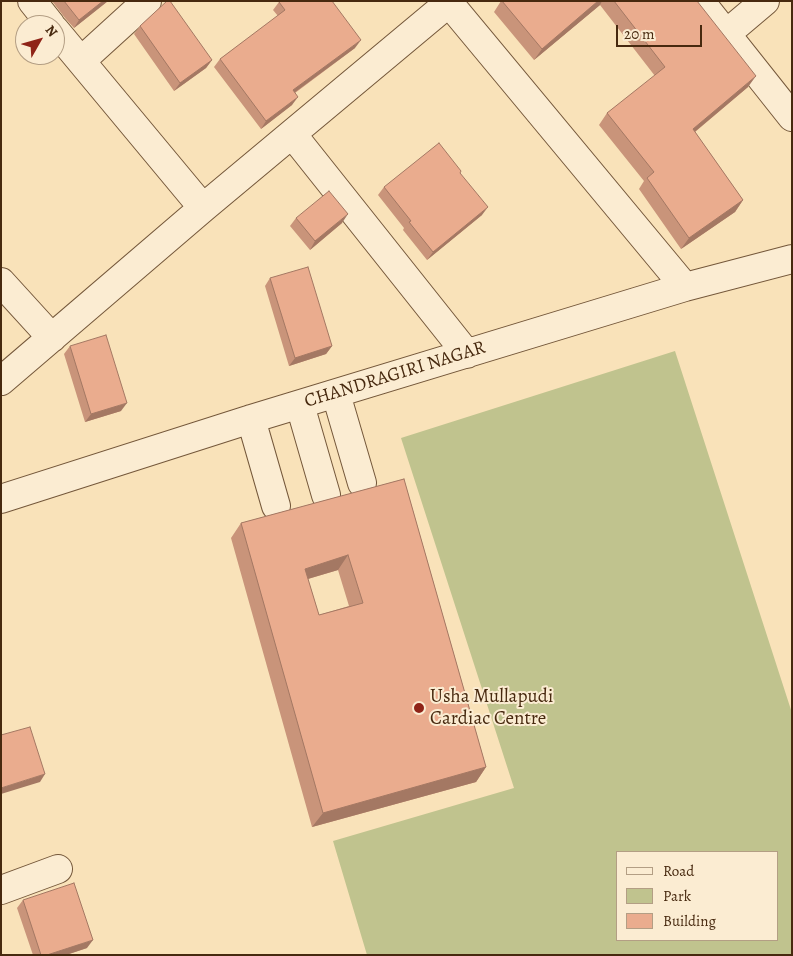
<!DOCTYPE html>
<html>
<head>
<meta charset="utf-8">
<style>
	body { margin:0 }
	#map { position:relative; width:793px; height:956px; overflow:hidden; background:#f9e2b9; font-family:Alegreya,serif }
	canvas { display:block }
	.frame { position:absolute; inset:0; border:2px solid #47290f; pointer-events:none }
	.legend { position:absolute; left:616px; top:851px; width:162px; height:90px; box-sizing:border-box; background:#fbecd2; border:1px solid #b39e84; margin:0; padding:6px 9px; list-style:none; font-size:15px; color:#47290f }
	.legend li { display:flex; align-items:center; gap:10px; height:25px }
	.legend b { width:25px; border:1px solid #b39e84 }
	.north { position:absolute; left:15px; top:15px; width:50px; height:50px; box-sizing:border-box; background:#fbecd2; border:1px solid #b39e84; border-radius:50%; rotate:52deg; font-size:14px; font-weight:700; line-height:20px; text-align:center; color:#47290f }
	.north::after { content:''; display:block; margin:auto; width:18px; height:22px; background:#8f2418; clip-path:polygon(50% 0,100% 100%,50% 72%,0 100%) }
	.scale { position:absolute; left:616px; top:25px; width:86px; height:22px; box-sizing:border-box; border:2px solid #47290f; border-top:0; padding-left:6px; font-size:15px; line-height:18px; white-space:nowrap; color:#47290f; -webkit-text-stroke:4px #fbecd2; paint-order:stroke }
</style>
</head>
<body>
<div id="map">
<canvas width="793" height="956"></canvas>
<div class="frame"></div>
<ul class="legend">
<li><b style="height:6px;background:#fbecd2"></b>Road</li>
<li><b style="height:14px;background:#c0c38e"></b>Park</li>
<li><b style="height:14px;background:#eaac8e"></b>Building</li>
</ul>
<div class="north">N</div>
<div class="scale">20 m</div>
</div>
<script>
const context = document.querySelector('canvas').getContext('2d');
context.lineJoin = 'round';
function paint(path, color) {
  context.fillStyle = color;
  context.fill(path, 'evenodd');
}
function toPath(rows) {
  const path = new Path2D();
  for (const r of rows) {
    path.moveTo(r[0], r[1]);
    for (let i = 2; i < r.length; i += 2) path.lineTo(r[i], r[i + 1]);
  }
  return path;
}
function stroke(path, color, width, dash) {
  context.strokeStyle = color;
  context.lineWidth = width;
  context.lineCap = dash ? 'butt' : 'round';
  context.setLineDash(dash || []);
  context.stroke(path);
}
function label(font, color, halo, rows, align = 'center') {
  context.font = font + ' Alegreya,serif';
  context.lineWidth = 4;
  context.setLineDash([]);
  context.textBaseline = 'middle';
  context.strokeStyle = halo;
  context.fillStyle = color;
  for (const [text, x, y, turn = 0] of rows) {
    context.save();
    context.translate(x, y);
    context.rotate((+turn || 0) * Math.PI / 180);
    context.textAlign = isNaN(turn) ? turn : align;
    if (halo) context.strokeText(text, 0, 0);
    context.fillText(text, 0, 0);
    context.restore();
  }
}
paint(toPath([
	[675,351,792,713,792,955,367,955,333,841,514,788,401,438],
	[617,852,777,852,777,940,617,940]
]), '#c0c38e');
const street = toPath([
	[32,1,51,25],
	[700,1,792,117],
	[449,3,685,287],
	[55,30,203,208],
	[726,34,765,1],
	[81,61,147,1],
	[292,134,467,354],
	[1,282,52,338],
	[1,381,203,208,451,1],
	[336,394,362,483],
	[300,405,326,495],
	[251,419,276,506],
	[1,499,251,419,685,287,792,259],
	[1,890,58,869]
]);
stroke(street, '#74573a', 30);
stroke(street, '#fbecd2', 28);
paint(toPath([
	[52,1,108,1,74,28,65,18],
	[501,1,697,1,748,87,695,132,743,200,735,212,681,249,639,189,644,181,599,125,607,113,655,76,600,5,534,60,494,12],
	[279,2,355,48,295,93,292,105,261,129,214,67,220,59,278,16,273,10],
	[140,26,212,60,206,68,174,91,134,34],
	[461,171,460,173,482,215,427,260,403,230,404,228,378,195,384,187],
	[296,218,342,223,310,250,290,226],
	[270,278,332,346,326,354,289,366,265,286],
	[70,346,121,411,85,422,64,354],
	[404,479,486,767,476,782,312,827,231,538,241,523],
	[338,570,349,606,319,615,308,579],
	[23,900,87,948,66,955,33,955,17,908]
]), '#c9947a');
paint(toPath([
	[103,1,108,1,74,28,79,20],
	[598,1,602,1,600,5,534,60,542,49],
	[361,40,355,48,287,98,293,90],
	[212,60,206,68,174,91,180,83],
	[756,76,748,87,685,140,693,129],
	[298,97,292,105,261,129,266,121],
	[743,200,735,212,681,249,689,238],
	[488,207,482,215,427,260,433,252],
	[348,214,342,223,310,250,315,241],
	[332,346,326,354,289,366,295,358],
	[127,403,121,411,85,422,91,414],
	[348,555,338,570,294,583,305,569],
	[486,767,476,782,312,827,323,813],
	[45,774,40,782,1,794,1,788],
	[93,940,87,948,66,955,47,955]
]), '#a47863');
const building = toPath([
	[64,1,103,1,79,20,64,1],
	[167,1,170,1,212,60,180,83,140,26,167,1],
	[280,1,332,1,361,40,293,90,298,97,266,121,220,59,285,10,279,2,280,1],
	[502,1,598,1,542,49,502,1],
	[614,1,697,1,756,76,693,129,743,200,689,238,647,178,654,172,607,113,665,67,614,1],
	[439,143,461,171,460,173,488,207,433,252,409,222,411,221,384,187,439,143],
	[329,191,348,214,315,241,296,218,329,191],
	[308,267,332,346,295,358,270,278,308,267],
	[106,335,127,403,91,414,70,346,106,335],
	[404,479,486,767,323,813,241,523,404,479],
	[348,555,363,603,319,615,305,569,348,555],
	[30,727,45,774,1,788,1,735,30,727],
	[74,883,93,940,47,955,41,955,23,900,74,883]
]);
paint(building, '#eaac8e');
stroke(building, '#a47863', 1);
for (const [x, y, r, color] of [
	[419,708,6,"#8f2418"]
]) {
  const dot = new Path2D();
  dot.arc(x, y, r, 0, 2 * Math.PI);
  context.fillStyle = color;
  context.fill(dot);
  stroke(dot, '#fbecd2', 2);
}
label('19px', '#47290f', '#fbecd2', [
	["CHANDRAGIRI NAGAR",395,375,-17]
]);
label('19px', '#47290f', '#fbecd2', [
	["Usha Mullapudi",430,697],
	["Cardiac Centre",430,719]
], 'left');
</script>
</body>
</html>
